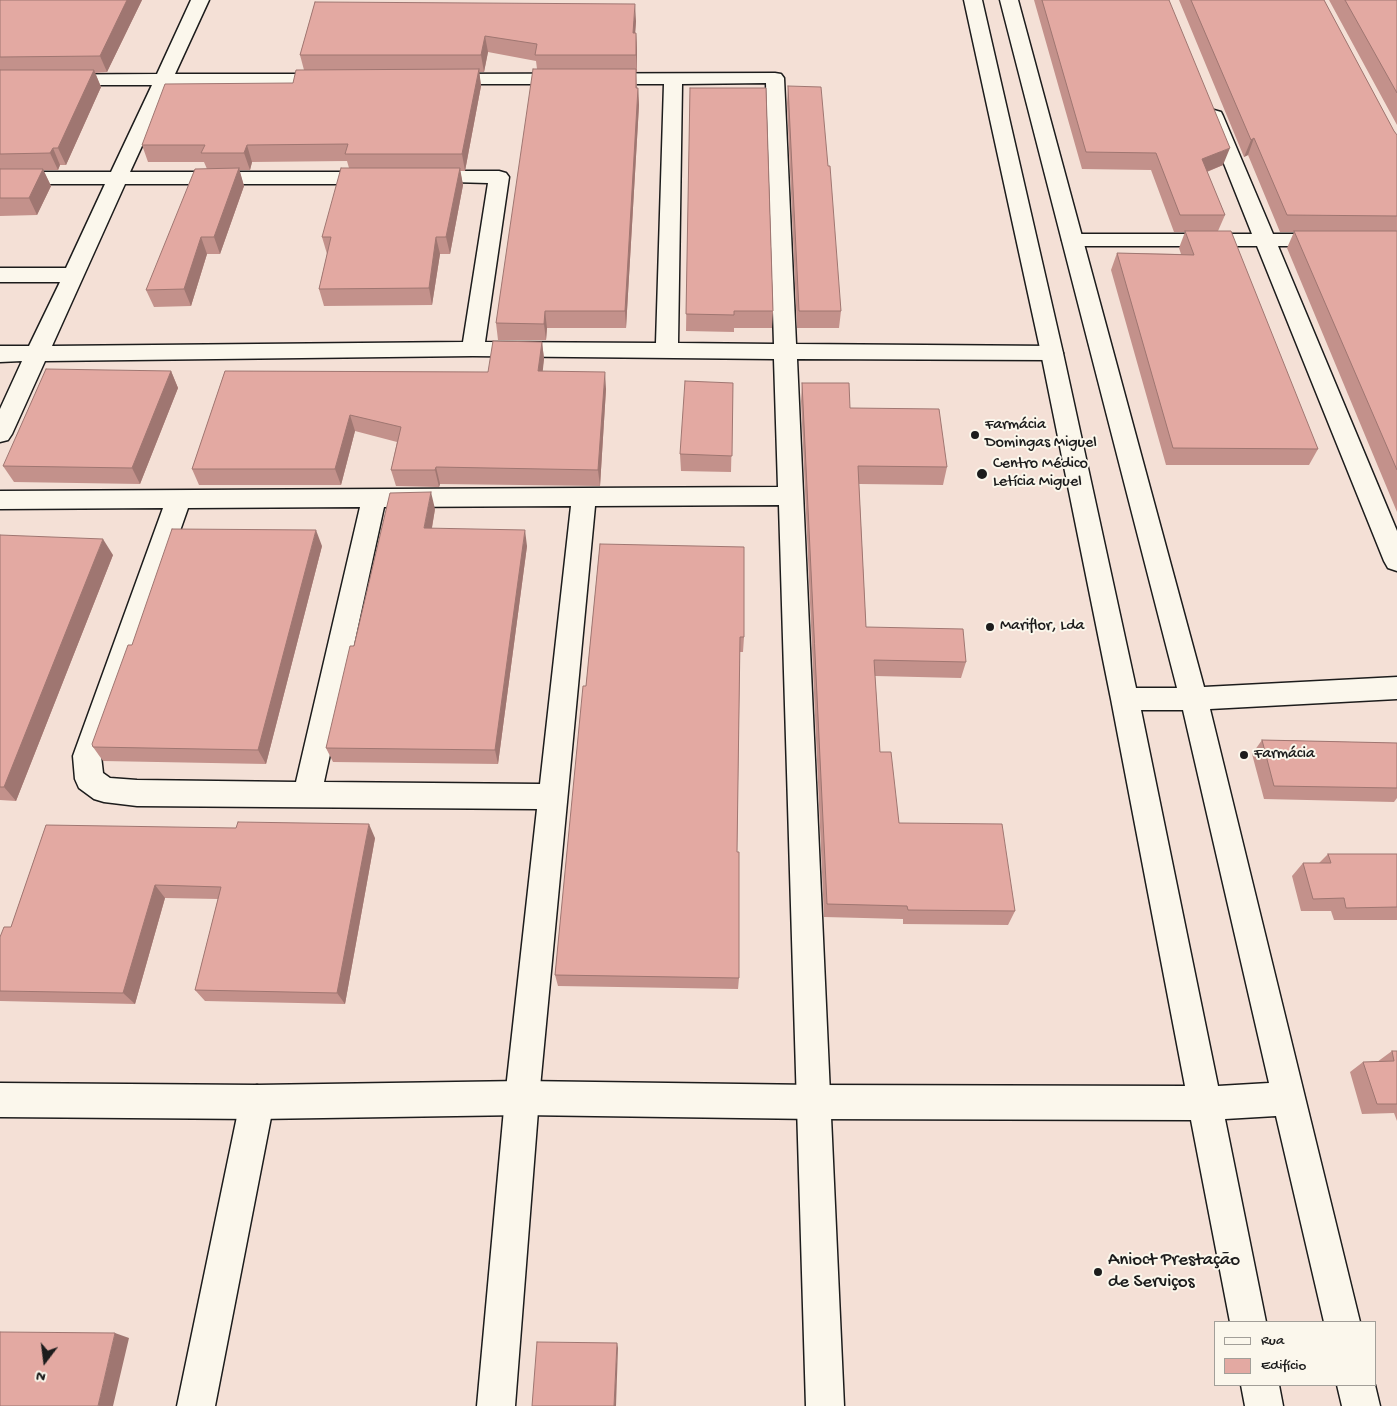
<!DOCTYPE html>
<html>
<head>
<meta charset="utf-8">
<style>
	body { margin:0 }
	#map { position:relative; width:1397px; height:1406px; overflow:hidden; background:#f4e0d6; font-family:"Gochi Hand",sans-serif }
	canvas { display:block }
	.legend { position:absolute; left:1214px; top:1321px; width:162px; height:65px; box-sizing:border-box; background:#fbf7ec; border:1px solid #a29f99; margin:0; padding:6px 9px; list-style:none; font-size:15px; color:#1c1c1c }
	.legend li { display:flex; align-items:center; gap:10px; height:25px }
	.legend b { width:25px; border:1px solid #a29f99 }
	.north { position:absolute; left:20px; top:1336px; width:50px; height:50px; -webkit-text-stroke:4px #fbf7ec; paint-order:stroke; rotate:195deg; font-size:14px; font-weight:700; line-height:20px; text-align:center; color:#1c1c1c }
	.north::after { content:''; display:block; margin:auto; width:18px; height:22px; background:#1c1c1c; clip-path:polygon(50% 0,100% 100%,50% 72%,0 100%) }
</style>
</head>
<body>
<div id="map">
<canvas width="1397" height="1406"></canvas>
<ul class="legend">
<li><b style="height:6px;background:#fbf7ec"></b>Rua</li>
<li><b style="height:14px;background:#e3a9a2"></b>Edifício</li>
</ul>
<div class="north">N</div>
</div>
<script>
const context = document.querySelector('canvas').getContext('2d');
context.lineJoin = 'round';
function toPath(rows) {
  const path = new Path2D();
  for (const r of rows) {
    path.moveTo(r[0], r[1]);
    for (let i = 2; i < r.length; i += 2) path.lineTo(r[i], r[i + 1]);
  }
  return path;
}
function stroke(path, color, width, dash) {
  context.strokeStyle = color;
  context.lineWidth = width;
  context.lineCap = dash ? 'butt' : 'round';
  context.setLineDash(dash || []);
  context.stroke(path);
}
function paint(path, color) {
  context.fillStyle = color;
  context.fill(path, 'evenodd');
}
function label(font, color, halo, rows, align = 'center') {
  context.font = font + ' "Gochi Hand",sans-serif';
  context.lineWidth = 4;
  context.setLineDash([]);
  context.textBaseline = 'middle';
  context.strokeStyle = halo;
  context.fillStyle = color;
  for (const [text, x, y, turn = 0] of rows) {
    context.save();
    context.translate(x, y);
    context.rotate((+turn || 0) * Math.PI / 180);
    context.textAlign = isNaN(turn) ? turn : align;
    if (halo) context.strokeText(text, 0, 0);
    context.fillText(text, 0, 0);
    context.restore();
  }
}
const street = toPath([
	[191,0,209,0,175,74,330,74,336,75,339,79,336,83,330,84,170,85,130,172,375,172,382,174,385,178,382,182,375,184,125,184,52,346,463,342,488,183,416,181,413,177,416,173,423,171,499,171,506,173,509,177,485,342,656,343,664,84,443,84,437,83,434,79,437,75,443,74,775,73,781,74,784,78,796,344,1052,346,1060,348,1063,353,1060,358,1052,360,797,359,844,1406,806,1406,779,505,595,506,539,1098,515,1406,477,1406,505,1098,537,809,137,806,104,802,94,799,79,788,75,779,73,756,163,508,0,509,0,491,778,487,774,359,473,356,45,361,12,434,8,440,0,442,0,409,22,361,0,362,0,346,29,346,60,282,0,282,0,268,66,268,105,184,0,184,0,172,111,172,152,85,0,85,0,75,157,74,191,0],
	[766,83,774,344,678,343,682,84,766,83],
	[571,506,540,784,324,782,384,507,571,506],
	[360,507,296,782,137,780,110,778,103,773,101,756,188,508,360,507],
	[1214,110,1221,112,1223,116,1273,234,1397,234,1397,246,1278,246,1397,531,1397,571,1388,568,1384,561,1257,246,1072,246,1065,245,1062,240,1065,235,1072,234,1252,234,1205,116,1207,112,1214,110],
	[257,1085,269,1090,274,1102,215,1406,177,1406,240,1102,245,1090,257,1085]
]);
const secondary = toPath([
	[964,0,982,0,1063,353,1136,688,1177,688,1000,0,1018,0,1204,687,1397,677,1397,699,1210,709,1360,1322,1324,1322,1276,1116,1225,1119,1266,1322,1230,1322,1191,1120,814,1119,522,1115,257,1119,0,1117,0,1083,257,1085,522,1081,814,1085,1185,1086,1111,699,1041,353,964,0],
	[1141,710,1183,710,1269,1083,1218,1086,1141,710],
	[1241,1385,1279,1385,1283,1406,1245,1406,1241,1385],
	[1337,1385,1375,1385,1380,1406,1342,1406,1337,1385]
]);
stroke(street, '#1c1c1c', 3);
stroke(secondary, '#1c1c1c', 3);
paint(street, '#fbf7ec');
paint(secondary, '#fbf7ec');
paint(toPath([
	[0,0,142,0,107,72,95,73,101,87,66,165,60,165,58,170,43,170,51,186,37,215,0,216],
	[1034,0,1169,0,1223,165,1207,172,1225,215,1218,231,1318,449,1309,465,1166,465,1111,270,1117,253,1181,254,1179,248,1185,232,1174,232,1151,170,1082,169],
	[1179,0,1324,0,1394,131,1397,135,1397,512,1287,248,1294,232,1280,232,1248,155,1244,157],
	[1329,0,1397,0,1397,125],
	[315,2,636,21,635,33,636,33,637,50,637,72,636,72,637,88,638,88,639,105,626,328,547,328,546,340,498,340,496,323,537,69,536,61,488,52,484,72,479,72,481,86,465,171,460,171,463,185,450,254,440,254,432,305,324,306,319,289,327,254,322,237,349,168,347,161,252,162,250,170,239,170,244,186,220,254,207,254,191,306,154,307,146,290,207,169,204,162,148,162,142,145,293,83,304,70,300,55],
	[788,86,841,311,839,328,797,328,787,103],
	[690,88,773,311,772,328,734,328,734,332,686,331],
	[542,342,544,359,542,371,606,389,600,486,440,484,439,487,396,486,391,470,397,442,355,431,341,485,199,485,192,469,225,371,488,372],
	[171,371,178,388,140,484,14,482,3,466],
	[733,383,731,472,681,471,680,454],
	[802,383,850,408,947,467,943,485,859,484,866,627,966,662,961,678,875,676,880,752,899,823,1015,911,1008,925,903,924,903,919,824,917,801,401],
	[435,509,432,528,527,546,498,764,333,762,326,748,354,646],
	[0,535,113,555,16,801,0,800],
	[600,544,744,637,743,652,740,652,737,852,739,978,738,989,558,986,555,975,586,686],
	[322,546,266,764,103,761,93,747,132,645],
	[1262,740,1397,743,1397,798,1394,802,1264,799,1252,754],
	[46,825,375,838,345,1004,205,1001,195,990,218,899,165,898,135,1004,0,1001,0,937,11,927],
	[1328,854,1397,854,1397,920,1334,920,1331,911,1301,911,1292,876,1303,863,1319,863],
	[1392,1051,1397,1051,1397,1121,1394,1113,1362,1114,1350,1072,1363,1062,1377,1062]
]), '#c3918b');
paint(toPath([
	[127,0,142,0,107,72,100,56],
	[635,4,636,21,634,50,633,33],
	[636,33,637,50,637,72,636,55],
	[485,36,488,52,484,72,481,55],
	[479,69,481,86,465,171,462,154],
	[94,70,101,87,66,165,58,148],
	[638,88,639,105,626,328,625,311],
	[1254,138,1248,155,1244,157,1251,140],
	[247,145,252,162,250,170,244,153],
	[53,148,60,165,58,170,50,153],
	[1230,148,1223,165,1196,176,1202,159],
	[239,168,244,186,220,254,214,237],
	[460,168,463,185,450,254,446,237],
	[43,169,51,186,37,215,29,198],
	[201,237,207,254,191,306,184,289],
	[436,237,440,254,432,305,429,288],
	[545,311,547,328,546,340,544,324],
	[542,342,544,359,541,388,538,371],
	[171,371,178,388,140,484,132,468],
	[605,372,606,389,600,486,598,470],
	[350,415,355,431,341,485,335,469],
	[436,467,440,484,439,487,435,470],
	[431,492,435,509,429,544,424,528],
	[316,530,322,546,266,764,258,750],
	[525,530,527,546,498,764,495,750],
	[103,539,113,555,16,801,4,787],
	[369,824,375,838,345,1004,337,993],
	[155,885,165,898,135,1004,123,993],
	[115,1333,129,1338,113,1406,98,1406],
	[617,1343,618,1348,616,1406,614,1406]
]), '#9f7671');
const building = toPath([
	[0,0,127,0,100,56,0,57,0,0],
	[1042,0,1169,0,1230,148,1202,159,1225,215,1180,215,1156,153,1086,152,1042,0],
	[1191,0,1324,0,1394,131,1397,135,1397,216,1287,215,1254,138,1251,140,1191,0],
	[1345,0,1397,0,1397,93,1345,0],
	[315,2,635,4,633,33,636,33,636,55,535,55,537,44,485,36,481,55,300,55,315,2],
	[479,69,462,154,345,154,348,144,247,145,244,153,201,153,205,145,142,145,165,84,293,83,296,70,479,69],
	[533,69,636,69,636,88,638,88,625,311,545,311,544,324,496,323,533,69],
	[0,70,94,70,58,148,53,148,50,153,0,154,0,70],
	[788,86,821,87,828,166,830,166,841,311,799,311,788,86],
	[690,88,766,88,773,311,734,311,734,315,686,314,690,88],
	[239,168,214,237,201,237,184,289,146,290,195,169,239,168],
	[341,168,460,168,446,237,436,237,429,288,319,289,331,237,322,237,341,168],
	[0,169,43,169,29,198,0,198,0,169],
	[1185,231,1231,231,1318,449,1173,448,1117,253,1194,255,1185,231],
	[1294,231,1397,231,1397,470,1294,231],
	[493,341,542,342,538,371,605,372,598,470,436,467,435,470,391,470,401,427,350,415,335,469,192,469,225,371,488,372,493,341],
	[46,369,171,371,132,468,3,466,46,369],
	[685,381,733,383,732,456,680,454,685,381],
	[802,383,849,383,850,408,939,409,947,467,858,466,866,627,963,629,966,662,874,660,880,752,891,752,899,823,1002,824,1015,911,908,910,907,906,827,904,802,383],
	[431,492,424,528,525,530,495,750,326,748,350,646,354,646,390,493,431,492],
	[172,529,316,530,258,750,93,747,92,744,128,645,132,645,172,529],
	[0,535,103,539,4,787,0,787,0,535],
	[600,544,744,547,744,637,740,637,737,852,739,852,739,978,555,975,583,686,586,686,600,544],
	[1262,740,1397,743,1397,788,1274,786,1262,740],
	[238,822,369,824,337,993,195,990,221,887,155,885,123,993,0,991,0,937,4,927,11,927,46,825,236,828,238,822],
	[1328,854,1397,854,1397,907,1346,908,1344,898,1313,899,1303,863,1331,863,1328,854],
	[1392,1051,1397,1051,1397,1104,1377,1104,1363,1062,1394,1061,1392,1051],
	[0,1332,115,1333,98,1406,0,1406,0,1332],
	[537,1342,617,1343,614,1406,532,1406,537,1342]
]);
paint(building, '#e3a9a2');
stroke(building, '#9f7671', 1);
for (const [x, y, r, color] of [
	[975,435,5,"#1c1c1c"],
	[982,474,6,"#1c1c1c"],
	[990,627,5,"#1c1c1c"],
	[1244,755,5,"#1c1c1c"],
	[1098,1272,5,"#1c1c1c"]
]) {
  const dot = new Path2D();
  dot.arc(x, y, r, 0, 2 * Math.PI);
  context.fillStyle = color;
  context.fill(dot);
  stroke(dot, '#fbf7ec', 2);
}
label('16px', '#1c1c1c', '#fbf7ec', [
	["Farmácia",985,426],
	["Domingas Miguel",985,444],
	["Centro Médico",993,465],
	["Letícia Miguel",993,483],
	["Mariflor, Lda",1000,627],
	["Farmácia",1254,755]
], 'left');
label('19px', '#1c1c1c', '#fbf7ec', [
	["Anioct Prestação",1108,1261],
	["de Serviços",1108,1283]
], 'left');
</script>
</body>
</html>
